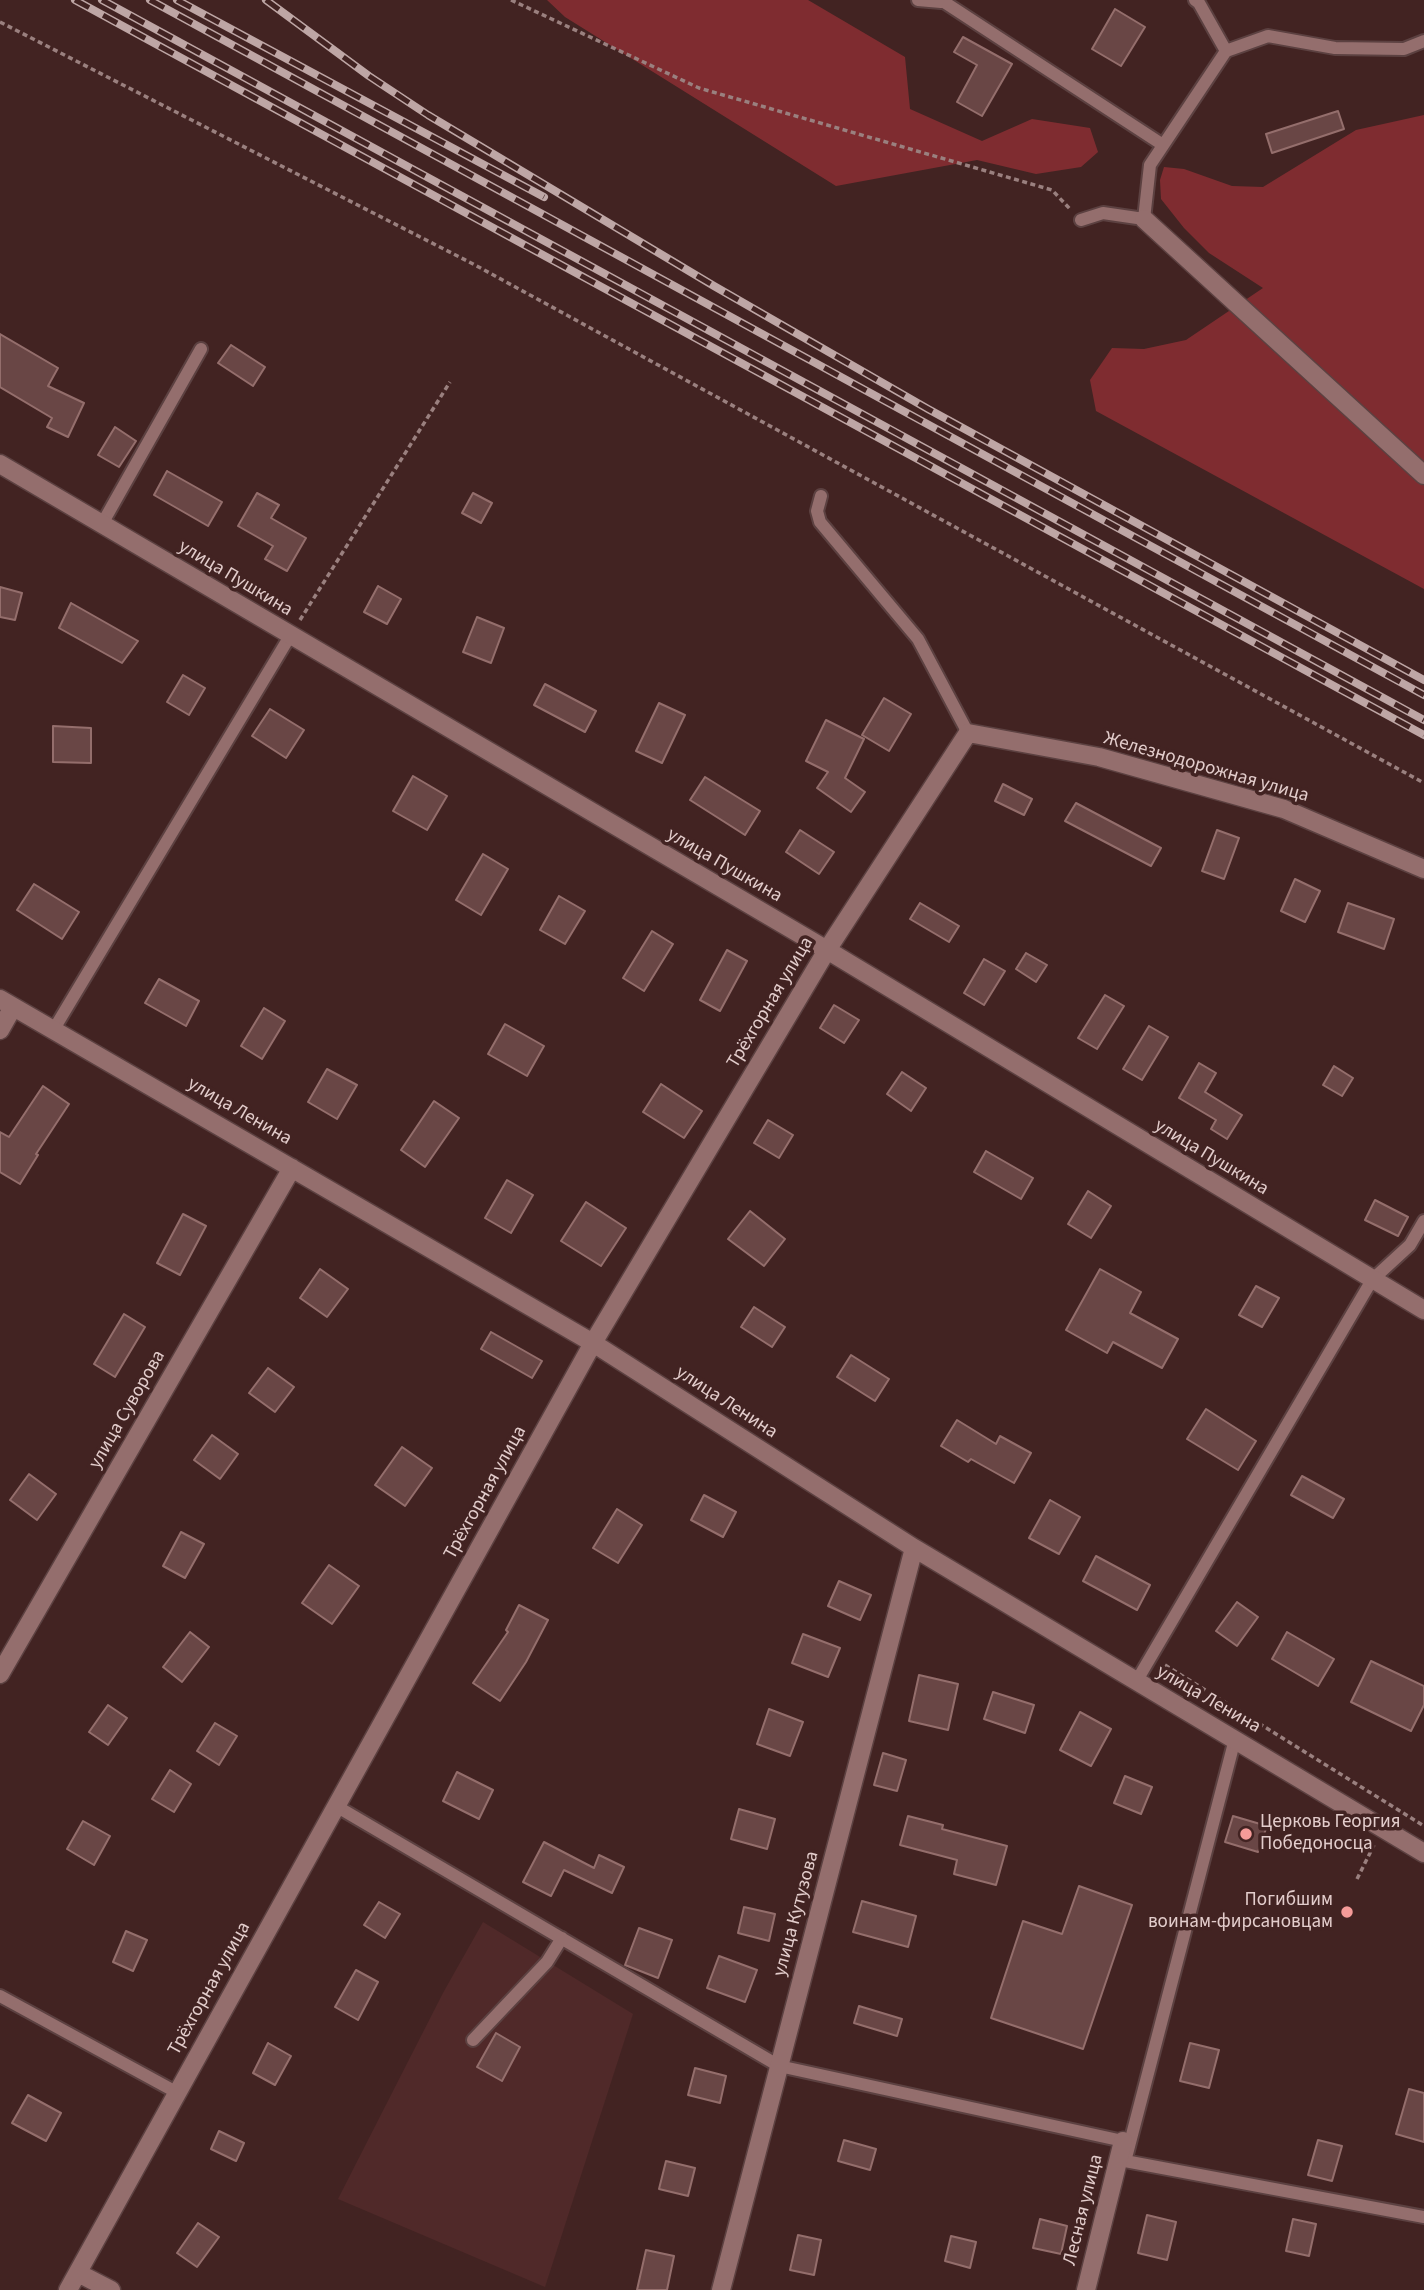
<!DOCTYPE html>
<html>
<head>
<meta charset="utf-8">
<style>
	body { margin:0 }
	canvas { display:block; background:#422322 }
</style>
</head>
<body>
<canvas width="1424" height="2290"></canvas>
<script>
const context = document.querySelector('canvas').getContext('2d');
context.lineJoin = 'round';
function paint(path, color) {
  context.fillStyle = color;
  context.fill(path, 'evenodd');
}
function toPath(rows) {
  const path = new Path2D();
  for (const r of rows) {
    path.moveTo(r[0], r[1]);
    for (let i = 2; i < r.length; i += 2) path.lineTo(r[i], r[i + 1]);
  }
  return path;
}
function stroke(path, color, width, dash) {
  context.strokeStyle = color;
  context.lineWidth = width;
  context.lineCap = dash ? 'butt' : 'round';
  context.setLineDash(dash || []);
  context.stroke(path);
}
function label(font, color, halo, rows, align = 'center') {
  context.font = font + ' "Source Sans 3",sans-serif';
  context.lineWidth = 7;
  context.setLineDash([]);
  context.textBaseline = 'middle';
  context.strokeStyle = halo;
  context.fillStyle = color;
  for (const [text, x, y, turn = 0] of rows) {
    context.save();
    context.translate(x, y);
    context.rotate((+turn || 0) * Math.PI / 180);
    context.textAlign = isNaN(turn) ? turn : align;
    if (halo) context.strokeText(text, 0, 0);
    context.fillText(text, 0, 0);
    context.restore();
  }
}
paint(toPath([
	[483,1922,633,2014,545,2287,338,2199,443,1993]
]), '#502929');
paint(toPath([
	[547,0,808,0,905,57,910,109,982,141,1032,119,1090,128,1098,152,1081,167,1036,174,977,160,836,186,565,17],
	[1424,115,1424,589,1096,411,1090,380,1112,348,1144,349,1186,340,1263,288,1209,253,1184,228,1161,199,1160,180,1164,167,1184,169,1232,186,1263,187,1356,130]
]), '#7f2c30');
const building = toPath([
	[1115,9,1145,27,1121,66,1092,49,1115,9],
	[963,37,1012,64,982,116,957,102,977,65,954,52,963,37],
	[1338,111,1344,129,1272,153,1266,134,1338,111],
	[0,334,58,368,48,386,84,403,68,437,47,427,52,418,0,387,0,334],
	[231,345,265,367,253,386,218,363,231,345],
	[115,427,136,441,119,467,98,455,115,427],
	[167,471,222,502,208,526,154,495,167,471],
	[257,493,279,505,271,518,306,538,287,571,265,559,273,546,238,526,257,493],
	[473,493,492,503,481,523,462,513,473,493],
	[378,586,401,599,387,624,364,612,378,586],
	[0,587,22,593,15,620,0,617,0,587],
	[71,603,138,641,122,663,59,628,71,603],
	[477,617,504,628,491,663,463,652,477,617],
	[183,675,205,688,189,715,167,702,183,675],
	[545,684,596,711,585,732,534,705,545,684],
	[884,698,911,714,889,751,862,735,884,698],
	[659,703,685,715,662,763,636,751,659,703],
	[270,709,304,730,286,758,252,736,270,709],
	[826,720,864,739,845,778,865,792,851,812,817,788,828,772,806,761,826,720],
	[53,726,91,728,91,763,53,762,53,726],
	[413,776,447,796,427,830,393,811,413,776],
	[705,777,760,811,745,835,690,800,705,777],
	[1003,784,1032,799,1024,815,995,801,1003,784],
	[1076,803,1161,848,1151,866,1065,821,1076,803],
	[800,830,834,852,819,874,786,852,800,830],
	[1217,830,1239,838,1224,879,1202,871,1217,830],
	[483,854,508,869,481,915,456,900,483,854],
	[1295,879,1320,891,1305,922,1281,911,1295,879],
	[34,884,79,912,62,939,17,910,34,884],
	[559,896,585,911,565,944,540,930,559,896],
	[920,903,959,926,949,942,910,919,920,903],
	[1348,903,1394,919,1384,949,1338,932,1348,903],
	[652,931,673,944,644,991,623,978,652,931],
	[727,950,747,961,720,1011,700,1000,727,950],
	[1026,953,1047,965,1036,982,1016,969,1026,953],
	[984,959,1005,971,984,1005,964,993,984,959],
	[159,979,199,1001,186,1026,145,1003,159,979],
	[1105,995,1124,1006,1097,1049,1078,1038,1105,995],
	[834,1005,859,1020,844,1043,820,1028,834,1005],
	[264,1008,285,1021,262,1059,241,1046,264,1008],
	[505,1024,544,1046,527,1076,488,1054,505,1024],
	[1149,1026,1168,1037,1142,1080,1123,1069,1149,1026],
	[1199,1063,1216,1073,1205,1092,1242,1115,1227,1139,1211,1129,1216,1120,1179,1098,1199,1063],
	[1334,1066,1353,1078,1342,1096,1323,1085,1334,1066],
	[327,1069,357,1085,337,1119,308,1102,327,1069],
	[902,1072,926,1088,911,1111,887,1094,902,1072],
	[661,1084,702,1111,684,1138,643,1112,661,1084],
	[43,1086,69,1104,36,1154,38,1155,20,1184,0,1172,0,1132,9,1137,43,1086],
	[434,1101,459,1118,425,1167,401,1150,434,1101],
	[768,1120,793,1135,779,1158,754,1143,768,1120],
	[986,1151,1033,1178,1021,1199,974,1172,986,1151],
	[507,1180,533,1195,511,1233,485,1218,507,1180],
	[1088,1191,1111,1206,1091,1238,1068,1224,1088,1191],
	[1375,1200,1408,1217,1398,1236,1365,1220,1375,1200],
	[586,1202,626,1228,601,1266,561,1241,586,1202],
	[750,1211,785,1239,764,1266,728,1239,750,1211],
	[183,1214,206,1226,180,1275,157,1263,183,1214],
	[320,1269,348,1289,327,1317,300,1298,320,1269],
	[1100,1269,1141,1292,1130,1313,1178,1339,1162,1368,1113,1342,1107,1353,1066,1330,1100,1269],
	[1256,1286,1279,1298,1262,1327,1239,1315,1256,1286],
	[754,1307,785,1327,772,1347,741,1327,754,1307],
	[124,1314,145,1327,115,1377,94,1364,124,1314],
	[491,1332,542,1361,532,1378,481,1349,491,1332],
	[851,1355,889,1379,875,1401,837,1377,851,1355],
	[268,1368,294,1387,275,1412,249,1393,268,1368],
	[1206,1409,1256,1441,1238,1470,1187,1439,1206,1409],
	[957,1420,996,1444,1000,1436,1031,1453,1014,1483,971,1459,968,1462,941,1446,957,1420],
	[212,1435,238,1454,220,1479,194,1460,212,1435],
	[402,1447,432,1468,405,1506,375,1485,402,1447],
	[29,1474,56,1494,37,1520,10,1500,29,1474],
	[1302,1476,1344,1499,1333,1518,1291,1495,1302,1476],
	[704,1495,736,1512,723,1537,691,1520,704,1495],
	[1050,1500,1080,1517,1059,1554,1029,1538,1050,1500],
	[617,1509,642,1525,618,1563,593,1548,617,1509],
	[181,1532,204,1544,185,1578,163,1566,181,1532],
	[1096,1556,1150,1585,1137,1610,1083,1581,1096,1556],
	[329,1565,359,1586,332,1624,302,1603,329,1565],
	[839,1581,871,1595,860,1620,828,1606,839,1581],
	[1237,1602,1258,1617,1237,1646,1216,1631,1237,1602],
	[519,1605,548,1620,526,1662,500,1701,473,1683,508,1632,506,1630,519,1605],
	[190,1632,209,1647,182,1682,163,1667,190,1632],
	[1287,1632,1334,1659,1318,1686,1272,1659,1287,1632],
	[803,1634,840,1648,828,1677,792,1663,803,1634],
	[1371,1661,1424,1686,1424,1705,1411,1731,1351,1702,1371,1661],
	[919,1675,958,1684,948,1730,909,1721,919,1675],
	[993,1692,1034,1705,1025,1733,984,1719,993,1692],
	[108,1705,127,1718,108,1745,89,1732,108,1705],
	[769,1709,803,1722,790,1756,757,1744,769,1709],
	[1080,1712,1111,1729,1091,1766,1060,1750,1080,1712],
	[215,1723,237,1736,219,1765,197,1751,215,1723],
	[883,1753,906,1760,897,1791,874,1785,883,1753],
	[170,1770,191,1784,174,1812,152,1799,170,1770],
	[457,1772,493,1790,479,1819,443,1801,457,1772],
	[1125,1776,1152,1787,1141,1814,1114,1803,1125,1776],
	[739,1809,775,1819,767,1849,731,1839,739,1809],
	[908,1816,943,1825,942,1829,1007,1846,996,1885,954,1874,957,1860,900,1845,908,1816],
	[1233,1816,1267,1826,1258,1852,1225,1842,1233,1816],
	[83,1821,110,1836,94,1865,67,1849,83,1821],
	[544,1842,594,1868,599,1855,624,1867,612,1893,564,1870,551,1896,523,1882,544,1842],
	[1079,1886,1132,1905,1083,2049,991,2018,1023,1921,1062,1934,1079,1886],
	[862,1901,916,1916,908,1947,853,1932,862,1901],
	[379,1902,400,1914,385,1938,364,1925,379,1902],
	[744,1907,775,1914,769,1941,738,1933,744,1907],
	[639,1928,672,1940,658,1978,625,1965,639,1928],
	[126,1931,147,1940,133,1971,113,1962,126,1931],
	[719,1956,757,1970,745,2002,707,1988,719,1956],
	[356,1970,378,1982,358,2020,335,2007,356,1970],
	[859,2006,902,2019,897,2036,854,2023,859,2006],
	[496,2033,520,2047,502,2081,477,2067,496,2033],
	[268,2043,291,2056,275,2085,253,2073,268,2043],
	[1190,2043,1219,2050,1209,2088,1180,2081,1190,2043],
	[695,2068,726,2076,720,2103,688,2095,695,2068],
	[1409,2089,1424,2093,1424,2142,1396,2134,1409,2089],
	[28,2095,61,2113,46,2141,12,2123,28,2095],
	[219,2131,244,2143,236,2161,211,2149,219,2131],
	[844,2140,876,2149,870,2170,838,2161,844,2140],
	[1318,2140,1342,2146,1332,2181,1308,2175,1318,2140],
	[666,2161,695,2168,688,2196,659,2189,666,2161],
	[1147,2215,1176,2222,1167,2260,1138,2253,1147,2215],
	[1040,2219,1067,2226,1061,2254,1033,2248,1040,2219],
	[1293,2219,1316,2224,1309,2256,1286,2251,1293,2219],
	[198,2223,219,2237,197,2267,177,2253,198,2223],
	[798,2235,821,2240,814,2275,790,2270,798,2235],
	[951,2236,976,2242,970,2268,945,2261,951,2236],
	[646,2250,674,2256,667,2290,637,2290,646,2250]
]);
paint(building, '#694645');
stroke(building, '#946e6c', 2);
const service = toPath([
	[918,0,941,2],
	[941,0,1163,145],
	[1226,51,1268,36,1335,48,1404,49,1424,41],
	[1081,220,1103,213,1144,219,1150,165,1226,51,1199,3,1195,0],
	[821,496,817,511,820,522,918,639,968,733],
	[102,524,201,349],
	[54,1029,290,636],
	[1136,1682,1372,1280,1410,1245,1424,1221],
	[336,1806,779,2066,1123,2141,1125,2161,1424,2217],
	[0,1996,176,2092],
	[473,2040,547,1962,562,1938],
	[1127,2154,1235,1739]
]);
const minor = toPath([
	[1144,219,1424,475],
	[0,464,827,950,1424,1310],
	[0,999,593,1343,914,1548,1424,1853],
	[0,1030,13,1007],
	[0,1674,292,1168],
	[78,2273,111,2290],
	[68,2290,593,1343,827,950,968,733,1099,757,1284,809,1424,869],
	[721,2290,914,1548],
	[1086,2290,1123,2141]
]);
stroke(service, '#5c4141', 16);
stroke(minor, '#5c4141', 21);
stroke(toPath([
	[511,0,699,88,1052,190,1070,209],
	[0,22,475,265,1424,783],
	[300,620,450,382],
	[1165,1665,1424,1826],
	[1357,1879,1374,1845]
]), '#9a807f', 3.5, [5, 3.5]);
stroke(service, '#946e6d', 12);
stroke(minor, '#946e6d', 18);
const rail = toPath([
	[75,0,1424,735],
	[102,0,1424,720],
	[150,0,1424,695],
	[177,0,544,197],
	[266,0,369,76,428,115,714,286,928,409,1424,680]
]);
stroke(rail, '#bea6a5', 8);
stroke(rail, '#422322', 5, [16]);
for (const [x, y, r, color] of [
	[1246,1834,7,"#f59b99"],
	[1347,1912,7,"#f59b99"]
]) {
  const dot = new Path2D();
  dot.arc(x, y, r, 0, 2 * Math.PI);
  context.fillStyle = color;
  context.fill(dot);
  stroke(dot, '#422322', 2.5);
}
label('19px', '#e3cdcc', '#422322', [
	["улица Пушкина",235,579,31],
	["Железнодорожная улица",1206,768,16],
	["улица Пушкина",724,866,30],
	["Трёхгорная улица",771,1003,-59],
	["улица Ленина",239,1112,30],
	["улица Пушкина",1211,1158,31],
	["улица Ленина",726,1403,33],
	["улица Суворова",128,1410,-60],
	["Трёхгорная улица",486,1493,-61],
	["улица Ленина",1208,1700,30],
	["улица Кутузова",797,1914,-75],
	["Трёхгорная улица",210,1989,-61],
	["Лесная улица",1084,2210,-76]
]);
label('19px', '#e3cdcc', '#422322', [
	["Церковь Георгия",1260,1823],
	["Победоносца",1260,1845],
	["Погибшим",1333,1901,"right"],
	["воинам-фирсановцам",1333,1923,"right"]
], 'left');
</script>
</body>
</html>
